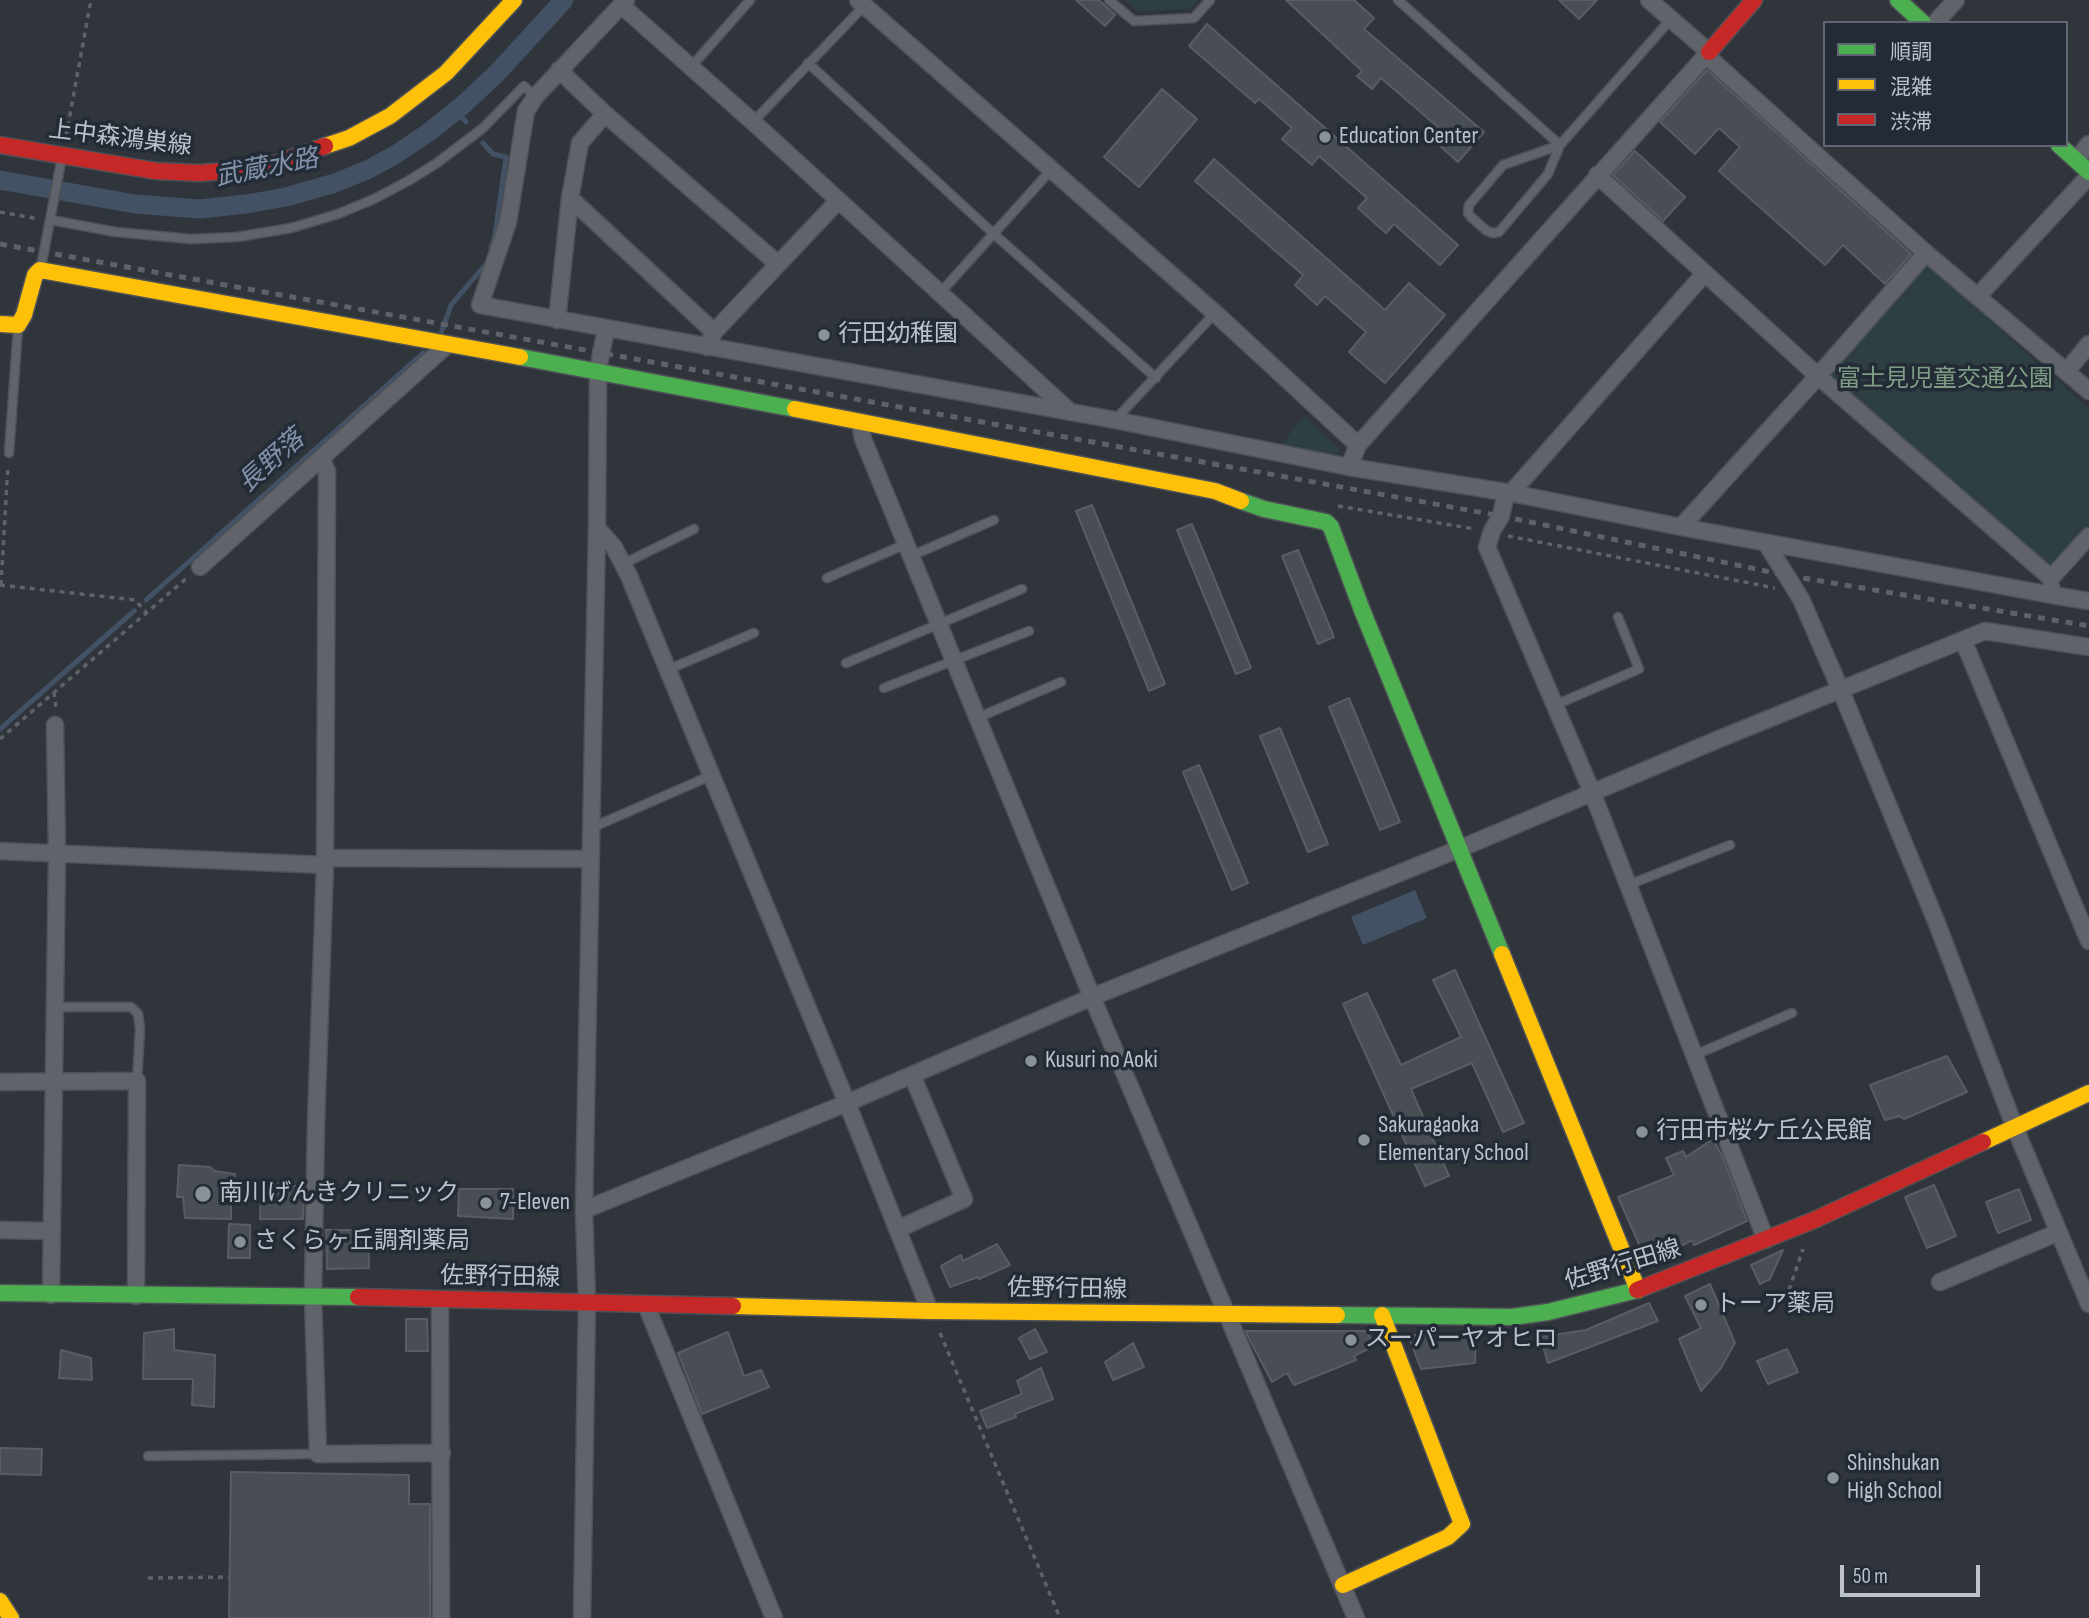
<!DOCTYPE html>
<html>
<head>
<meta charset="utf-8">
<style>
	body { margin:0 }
	#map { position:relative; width:2089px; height:1618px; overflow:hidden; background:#30353c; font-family:"Sofia Sans Condensed","Noto Sans JP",sans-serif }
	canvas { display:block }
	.legend { position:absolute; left:1823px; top:21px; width:245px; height:126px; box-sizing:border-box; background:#232b36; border:2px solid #606772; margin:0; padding:9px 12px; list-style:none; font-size:21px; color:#bcc2cb }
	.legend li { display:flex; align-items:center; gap:14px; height:35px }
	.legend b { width:35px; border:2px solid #606772 }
	.scale { position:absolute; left:1840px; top:1565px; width:140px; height:32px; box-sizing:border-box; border:4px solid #bcc2cb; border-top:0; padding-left:9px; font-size:21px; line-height:24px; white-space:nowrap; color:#bcc2cb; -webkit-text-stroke:5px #232b36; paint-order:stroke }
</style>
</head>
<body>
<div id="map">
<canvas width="2089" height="1618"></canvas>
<ul class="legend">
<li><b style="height:9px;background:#4caf50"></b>順調</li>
<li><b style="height:9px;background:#ffc107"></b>混雑</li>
<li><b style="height:9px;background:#c62828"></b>渋滞</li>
</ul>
<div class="scale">50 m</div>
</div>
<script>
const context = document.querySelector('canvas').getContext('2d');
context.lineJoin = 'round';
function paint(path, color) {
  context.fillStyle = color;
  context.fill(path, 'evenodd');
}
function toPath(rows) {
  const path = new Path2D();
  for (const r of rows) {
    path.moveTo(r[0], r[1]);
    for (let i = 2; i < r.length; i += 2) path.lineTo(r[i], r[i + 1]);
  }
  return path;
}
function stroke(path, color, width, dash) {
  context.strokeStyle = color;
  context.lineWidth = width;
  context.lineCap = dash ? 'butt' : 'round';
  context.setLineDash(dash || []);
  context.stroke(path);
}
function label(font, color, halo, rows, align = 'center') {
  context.font = font + ' "Sofia Sans Condensed","Noto Sans JP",sans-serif';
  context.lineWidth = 7;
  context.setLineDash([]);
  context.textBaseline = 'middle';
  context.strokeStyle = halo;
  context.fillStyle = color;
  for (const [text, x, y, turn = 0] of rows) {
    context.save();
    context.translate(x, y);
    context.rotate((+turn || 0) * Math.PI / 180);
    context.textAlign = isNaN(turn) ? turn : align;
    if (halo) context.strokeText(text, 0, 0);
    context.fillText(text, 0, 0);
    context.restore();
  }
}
paint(toPath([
	[1125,0,1198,0,1190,9,1137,11],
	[1926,263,2089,409,2089,525,2051,569,1825,375],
	[1304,416,1340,450,1333,460,1277,450]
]), '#2e3f42');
paint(toPath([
	[1415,890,1427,918,1363,945,1351,917]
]), '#435165');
stroke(toPath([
	[456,111,466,122],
	[483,143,493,154,506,157,495,235,491,248],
	[440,336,451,305,486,264],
	[146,600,423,353],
	[0,729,134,611]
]), '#435165', 5);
stroke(toPath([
	[0,180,135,204,200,209,246,204,286,197,335,183,367,170,395,155,429,132,463,105,497,73,564,0]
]), '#435165', 19);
const building = toPath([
	[1076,0,1099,0,1115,15,1105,26,1076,0],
	[1286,0,1354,0,1374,18,1364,29,1484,132,1458,162,1431,138,1439,128,1381,78,1372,89,1357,76,1362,71,1286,0],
	[1559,0,1597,0,1579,19,1559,0],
	[1207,24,1458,245,1440,265,1394,224,1386,233,1379,227,1358,208,1367,198,1319,156,1312,165,1282,139,1292,128,1259,99,1255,103,1189,46,1207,24],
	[1707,70,1911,254,1885,284,1843,245,1825,265,1719,171,1740,147,1719,128,1695,154,1660,122,1707,70],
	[1162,89,1197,119,1139,187,1104,157,1162,89],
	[1635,151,1685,197,1663,221,1613,175,1635,151],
	[1214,159,1385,310,1409,283,1445,315,1385,383,1349,352,1366,332,1325,296,1317,305,1295,285,1303,275,1195,181,1214,159],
	[1092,505,1165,684,1149,691,1076,511,1092,505],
	[1192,524,1251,668,1236,674,1177,530,1192,524],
	[1298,550,1334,637,1318,644,1282,556,1298,550],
	[1349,698,1400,822,1380,830,1329,707,1349,698],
	[1280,728,1328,844,1308,852,1260,736,1280,728],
	[1199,765,1248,883,1232,890,1183,772,1199,765],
	[1455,970,1524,1123,1503,1132,1472,1063,1411,1089,1449,1176,1425,1186,1343,1004,1367,993,1401,1065,1461,1037,1433,980,1455,970],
	[1947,1056,1967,1092,1904,1119,1900,1116,1885,1120,1870,1085,1947,1056],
	[1713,1139,1723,1158,1747,1221,1694,1245,1692,1240,1648,1264,1618,1197,1674,1175,1666,1158,1683,1151,1686,1157,1713,1139],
	[179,1165,210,1167,215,1171,235,1174,233,1194,231,1193,231,1219,185,1218,183,1197,177,1197,179,1165],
	[280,1183,301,1187,301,1192,304,1193,303,1219,260,1219,261,1193,265,1193,265,1188,280,1183],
	[1934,1185,1956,1236,1927,1248,1905,1197,1934,1185],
	[459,1189,513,1189,513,1219,458,1216,459,1189],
	[2019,1189,2031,1220,1998,1233,1986,1202,2019,1189],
	[229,1224,250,1225,250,1258,228,1258,229,1224],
	[326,1230,368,1230,369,1268,327,1269,326,1230],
	[997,1244,1010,1265,979,1279,978,1277,950,1287,941,1266,961,1255,963,1261,997,1244],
	[1783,1250,1770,1279,1760,1284,1751,1265,1783,1250],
	[1710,1284,1735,1343,1721,1368,1701,1391,1679,1339,1701,1328,1685,1296,1710,1284],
	[1649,1303,1658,1321,1548,1363,1540,1337,1586,1330,1649,1303],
	[406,1319,427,1319,428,1351,406,1351,406,1319],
	[174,1329,174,1350,215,1355,214,1407,192,1405,193,1379,143,1379,144,1333,174,1329],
	[1035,1329,1047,1352,1030,1359,1019,1338,1035,1329],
	[1245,1331,1367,1331,1374,1346,1354,1356,1356,1360,1294,1385,1287,1373,1272,1382,1245,1331],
	[728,1332,744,1376,761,1370,769,1387,702,1414,678,1353,728,1332],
	[1408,1335,1476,1335,1475,1363,1421,1369,1408,1335],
	[1133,1343,1144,1367,1113,1380,1105,1362,1133,1343],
	[1787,1349,1798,1372,1768,1384,1757,1361,1787,1349],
	[61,1350,91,1358,92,1380,59,1378,61,1350],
	[1041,1368,1053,1399,1015,1414,1016,1417,987,1428,980,1411,1022,1394,1017,1381,1041,1368],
	[0,1448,42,1449,41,1475,0,1474,0,1448],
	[231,1472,409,1475,409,1504,430,1504,430,1618,229,1618,231,1472]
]);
paint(building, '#494e54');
stroke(building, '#595c63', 2);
const lane = toPath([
	[1109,0,1134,21,1194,18,1210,0],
	[1398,0,1560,145],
	[808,63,994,234,1156,378],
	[691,67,750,0],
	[753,122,864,6],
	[1560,145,1503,165,1469,205,1468,213,1471,217,1487,231,1493,233,1499,232,1548,174,1560,145,1671,19],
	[51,220,116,232,191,239,237,237,291,228,338,214,374,199,408,181,437,163,483,128,524,86,535,97],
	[41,267,62,157],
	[940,293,1052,169],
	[1115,420,1215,313],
	[9,453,18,327],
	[911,556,994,520],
	[623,564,694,529],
	[827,578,906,544],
	[846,663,1022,589],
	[667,670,754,633],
	[884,688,1029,631],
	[1555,705,1639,669,1618,617],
	[977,718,1061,682],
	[591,828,710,776],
	[1628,885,1730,845],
	[55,1007,131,1007,138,1014,140,1029,137,1081],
	[1695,1055,1792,1013],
	[148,1456,318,1454]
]);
const street = toPath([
	[626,0,535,97,526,111,508,222,480,305,1115,420,1349,467,1511,493,1681,527,1818,376,1926,253],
	[858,0,1215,313,1358,445],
	[1649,0,1709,52],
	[621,5,753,122,1070,412],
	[1935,23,1956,0],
	[559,70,605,114,778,264],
	[2076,160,2089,144],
	[1597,175,1818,376,2051,578,2089,536],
	[570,198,714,332],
	[1978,296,2089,176],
	[557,320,570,198,580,143,605,114],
	[707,347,714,332,838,201],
	[2067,371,2089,344],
	[860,422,863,439,1092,997,1356,1618],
	[321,458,327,471,325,865,316,1122,313,1296,318,1454,442,1453],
	[1349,467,1358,445,1709,52,1707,56,1802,142,1926,253,2089,391],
	[1506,493,1501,516,1492,531,1487,547,1592,792,1766,1240],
	[1511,493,1705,273],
	[1681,527,2052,595],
	[1766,543,1801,599,1841,691,1936,921,2015,1128,2089,1304],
	[200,567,447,345],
	[2051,586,2052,595,2089,601],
	[1963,640,2089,941],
	[0,851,325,865],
	[325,858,590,859],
	[0,1082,137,1081,136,1296],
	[584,1210,847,1103,629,576,614,547,597,528],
	[898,1229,964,1199,912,1075],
	[0,1230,52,1231],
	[1940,1282,2059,1232],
	[51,1295,57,854,55,725],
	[440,1301,441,1618],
	[646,1305,774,1618],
	[930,1311,847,1103,1092,997,1459,849,1719,739,1985,631,2089,647],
	[582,1618,587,1302,584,1210,597,528,598,371,606,328]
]);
const fast = toPath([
	[1898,0,1923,23],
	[2059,145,2089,172],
	[520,357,795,409],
	[1241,501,1264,509,1326,522,1331,527,1362,610,1502,954],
	[0,1293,358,1297],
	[1337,1315,1512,1317,1548,1312,1637,1290]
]);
const slow = toPath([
	[325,146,349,138,390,116,446,73,514,0],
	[0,324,18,325,24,315,35,275,40,270,520,357],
	[795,409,1215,491,1241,501],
	[1502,954,1638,1290],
	[1983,1142,2089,1093],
	[733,1306,930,1311,1337,1315],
	[1343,1585,1448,1537,1462,1524,1382,1315],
	[0,1601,11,1618]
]);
const jam = toPath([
	[1709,52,1754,0],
	[0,145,156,171,200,173,238,170,278,163,325,146],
	[1637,1290,1812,1221,1983,1142],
	[358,1297,733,1306]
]);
stroke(lane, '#4e5156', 11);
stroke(street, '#4e5156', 19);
stroke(fast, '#4e5156', 19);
stroke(slow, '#4e5156', 19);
stroke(jam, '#4e5156', 19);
stroke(toPath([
	[66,136,91,0],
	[0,212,39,219],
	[1338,506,1475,529],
	[1508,536,1775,588],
	[0,585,135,600,146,612],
	[1,585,8,465],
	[54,692,56,709],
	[0,739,188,577],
	[1789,1290,1803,1249],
	[940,1333,1060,1618],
	[148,1578,229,1577]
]), '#5e6367', 3.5, [5, 5]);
stroke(lane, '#60646a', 8);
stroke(street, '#60646a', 16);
stroke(fast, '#4caf50', 16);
stroke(slow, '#ffc107', 16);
stroke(jam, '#c62828', 16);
stroke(toPath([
	[0,244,1501,516,1785,575,2089,626]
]), '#5e6268', 5, [7, 7]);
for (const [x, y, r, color] of [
	[1325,137,7,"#8b9199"],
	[824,335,7,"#8b9199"],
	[1031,1061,7,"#8b9199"],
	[1642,1132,7,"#8b9199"],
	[1364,1140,7,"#8b9199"],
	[203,1194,9,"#8b9199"],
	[486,1203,7,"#8b9199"],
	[240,1242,7,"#8b9199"],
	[1701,1305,7,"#8b9199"],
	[1351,1340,7,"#8b9199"],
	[1833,1478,7,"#8b9199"]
]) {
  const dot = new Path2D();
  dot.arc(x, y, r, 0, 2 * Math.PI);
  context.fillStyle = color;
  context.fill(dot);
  stroke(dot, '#232b36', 2.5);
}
label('24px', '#bcc2cb', '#232b36', [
	["Education Center",1339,137],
	["行田幼稚園",838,335],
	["Kusuri no Aoki",1045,1061],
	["Sakuragaoka",1378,1126],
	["Elementary School",1378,1154],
	["行田市桜ケ丘公民館",1656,1132],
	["南川げんきクリニック",219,1194],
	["7-Eleven",500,1203],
	["さくらヶ丘調剤薬局",254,1242],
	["トーア薬局",1715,1305],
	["スーパーヤオヒロ",1365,1340],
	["Shinshukan",1847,1464],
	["High School",1847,1492]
], 'left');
label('24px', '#bcc2cb', '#232b36', [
	["上中森鴻巣線",120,139,7],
	["佐野行田線",1623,1266,-17],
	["佐野行田線",500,1278,1],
	["佐野行田線",1067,1290,1]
]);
label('24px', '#7d9d84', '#232b36', [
	["富士見児童交通公園",1945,380]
]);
label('italic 26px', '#8192aa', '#232b36', [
	["武蔵水路",267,169,-11],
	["長野落",272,462,-42]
]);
</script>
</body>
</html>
